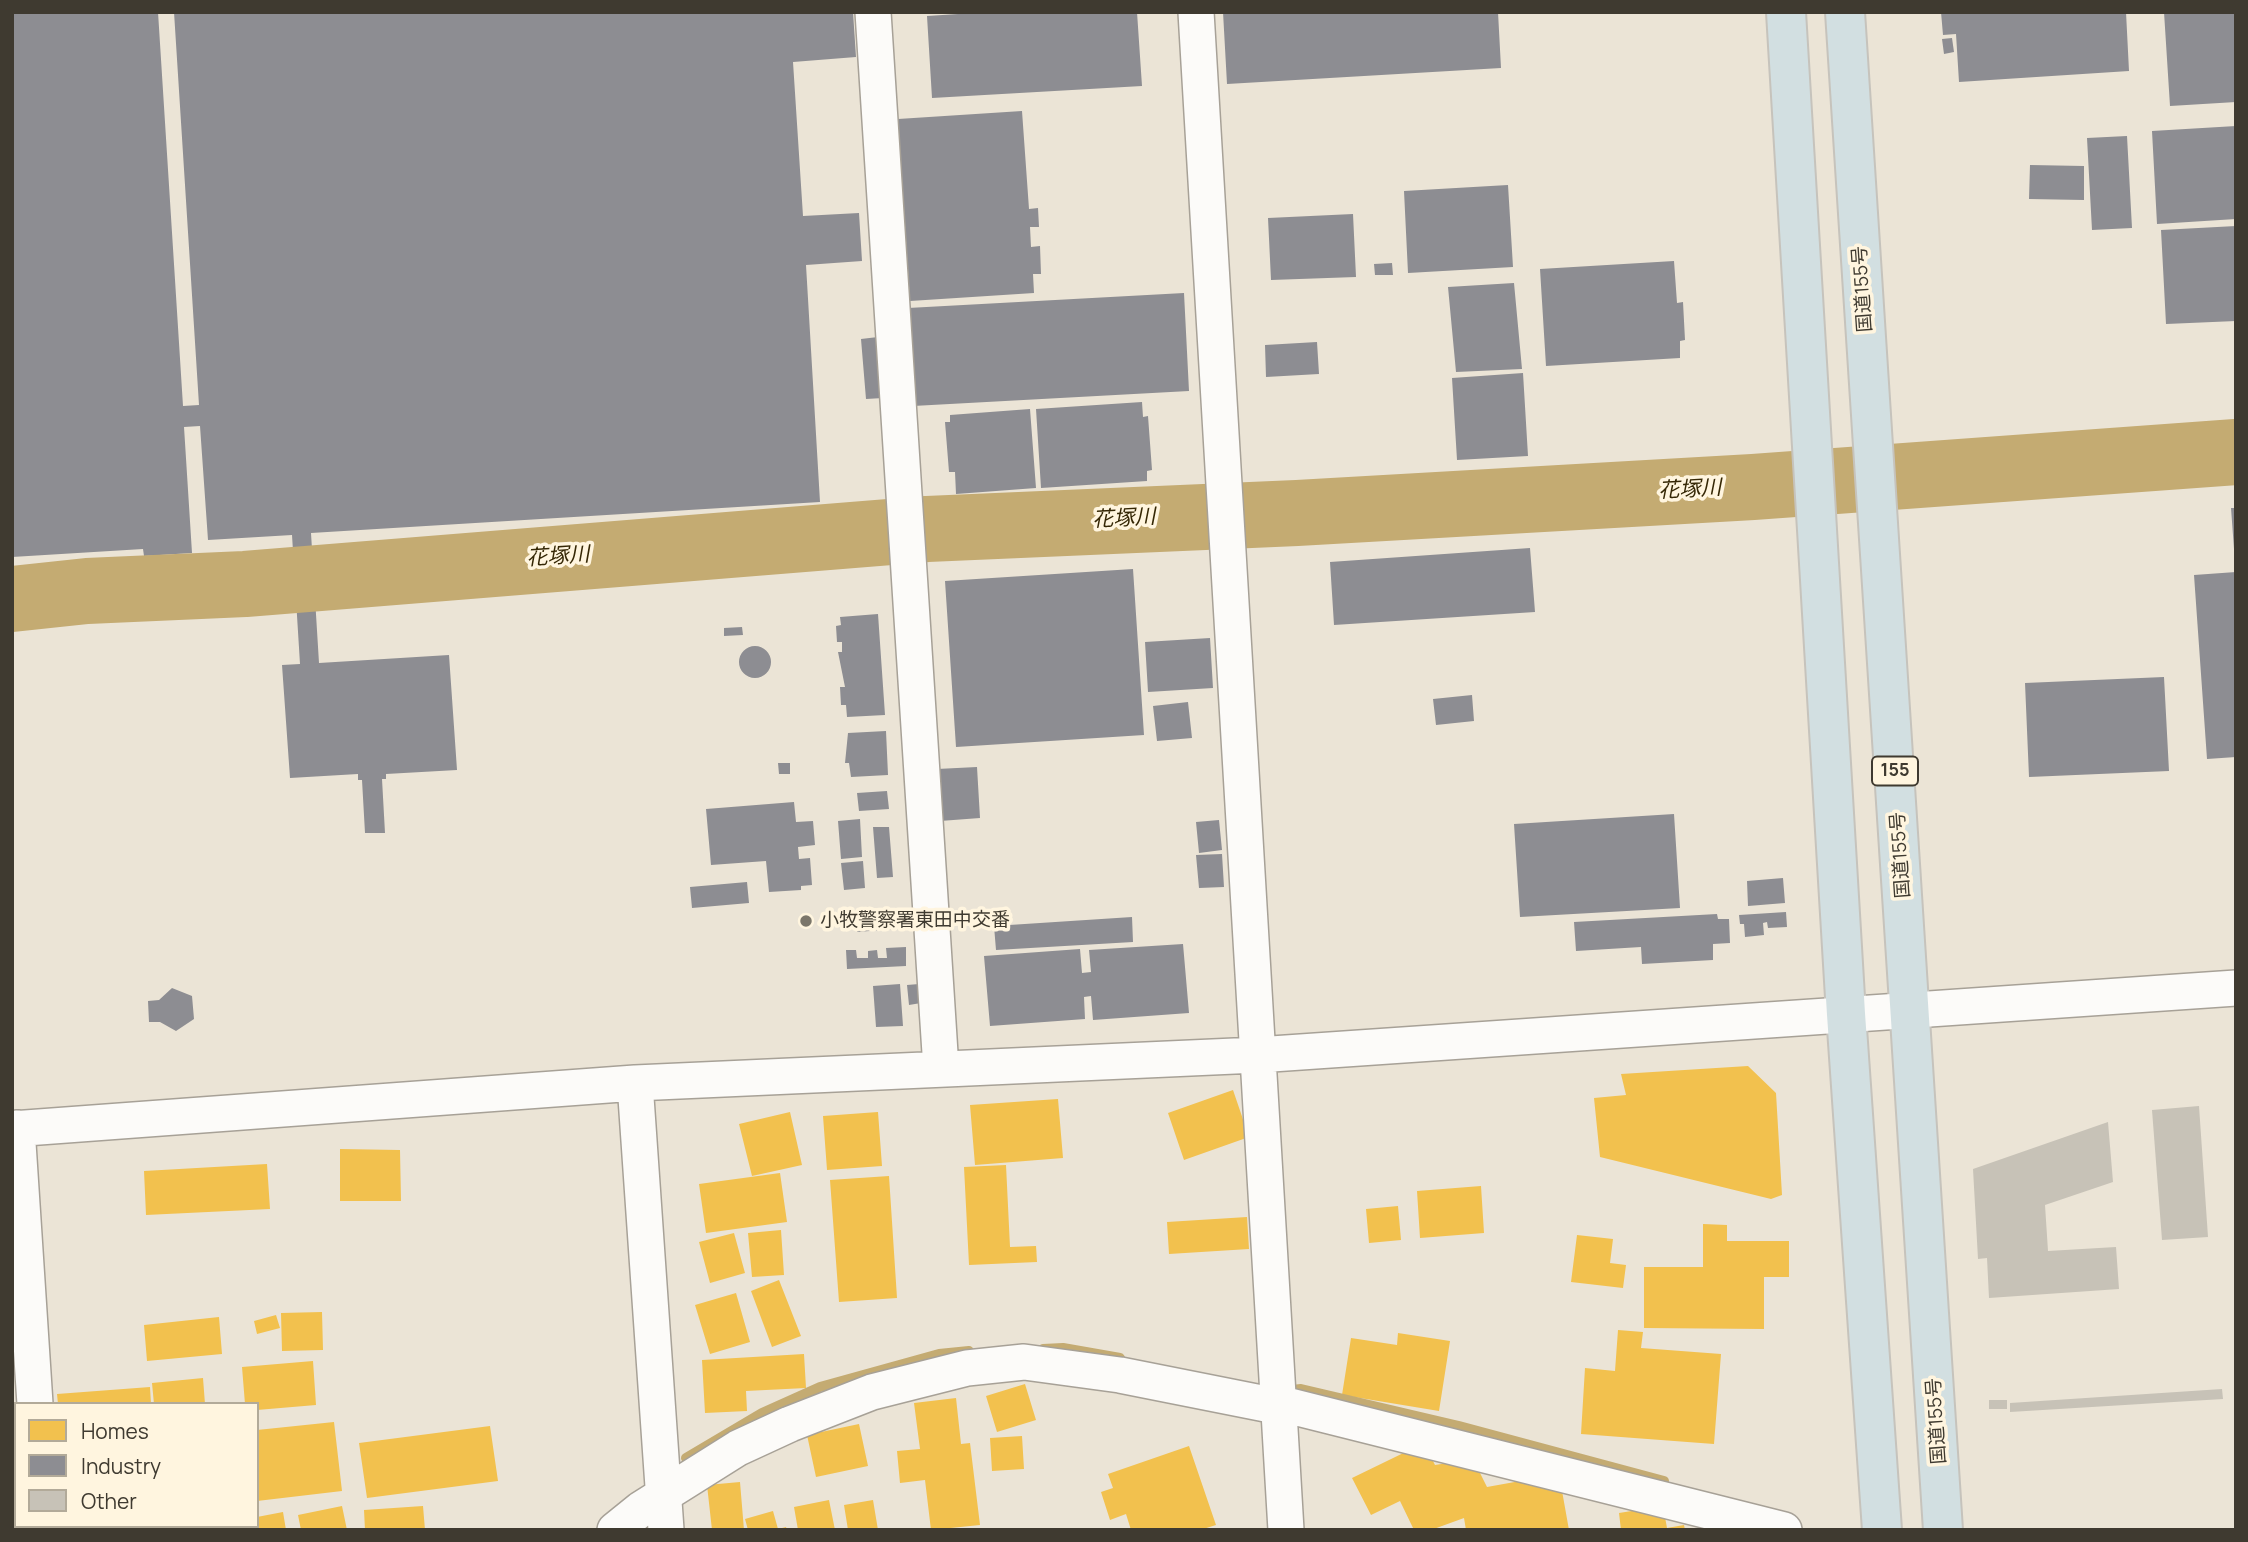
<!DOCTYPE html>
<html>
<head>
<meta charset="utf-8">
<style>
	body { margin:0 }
	#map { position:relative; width:2248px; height:1542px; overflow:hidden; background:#ebe4d6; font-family:Manrope,sans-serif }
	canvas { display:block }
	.frame { position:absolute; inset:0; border:14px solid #3f3a30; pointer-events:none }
	.legend { position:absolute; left:14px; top:1402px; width:245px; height:126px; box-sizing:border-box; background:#fff5df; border:2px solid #b2aa99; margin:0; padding:9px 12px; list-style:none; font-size:21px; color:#3f3a30 }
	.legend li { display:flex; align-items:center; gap:14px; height:35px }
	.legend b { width:35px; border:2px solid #b2aa99 }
</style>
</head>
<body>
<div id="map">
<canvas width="2248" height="1542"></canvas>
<div class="frame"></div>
<ul class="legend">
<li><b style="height:19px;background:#f2c14e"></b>Homes</li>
<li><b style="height:19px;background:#8d8d92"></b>Industry</li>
<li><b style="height:19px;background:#c7c2b7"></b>Other</li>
</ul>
</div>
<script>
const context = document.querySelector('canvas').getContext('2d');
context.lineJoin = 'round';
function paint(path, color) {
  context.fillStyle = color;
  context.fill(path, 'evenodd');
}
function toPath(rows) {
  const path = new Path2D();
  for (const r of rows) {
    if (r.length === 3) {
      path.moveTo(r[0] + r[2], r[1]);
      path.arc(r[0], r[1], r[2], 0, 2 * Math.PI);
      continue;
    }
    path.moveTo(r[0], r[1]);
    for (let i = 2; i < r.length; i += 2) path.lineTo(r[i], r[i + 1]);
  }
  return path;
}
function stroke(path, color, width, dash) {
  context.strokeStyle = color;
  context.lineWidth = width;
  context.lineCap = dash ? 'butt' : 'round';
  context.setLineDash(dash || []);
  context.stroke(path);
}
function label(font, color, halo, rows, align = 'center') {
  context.font = font + ' Manrope,"Noto Sans JP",sans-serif';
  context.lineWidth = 7;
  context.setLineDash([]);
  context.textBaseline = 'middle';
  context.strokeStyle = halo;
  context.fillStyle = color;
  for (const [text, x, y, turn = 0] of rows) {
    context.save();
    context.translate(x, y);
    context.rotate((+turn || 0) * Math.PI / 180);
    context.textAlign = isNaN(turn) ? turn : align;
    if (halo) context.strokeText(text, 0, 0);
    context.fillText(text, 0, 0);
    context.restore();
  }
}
paint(toPath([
	[1748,1066,1776,1093,1782,1195,1771,1199,1600,1157,1594,1098,1626,1095,1621,1074],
	[1233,1090,1249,1137,1184,1160,1168,1113],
	[1058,1099,1063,1158,975,1165,970,1105],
	[790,1112,802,1165,752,1176,739,1124],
	[878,1112,882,1166,827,1170,823,1116],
	[340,1149,400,1150,401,1201,340,1201],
	[267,1164,270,1209,146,1215,144,1171],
	[1006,1165,1010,1247,1036,1246,1037,1262,969,1265,964,1167],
	[780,1173,787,1222,706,1233,699,1184],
	[889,1176,897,1298,839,1302,830,1180],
	[1481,1186,1484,1233,1420,1238,1417,1191],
	[1398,1206,1401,1240,1369,1243,1366,1209],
	[1247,1217,1249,1249,1169,1254,1167,1222],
	[1703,1224,1727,1225,1727,1241,1789,1241,1789,1277,1764,1277,1764,1329,1644,1328,1644,1267,1703,1267],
	[781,1230,784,1275,752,1277,748,1233],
	[734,1233,745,1273,710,1283,699,1242],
	[1577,1235,1613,1239,1610,1263,1626,1265,1623,1288,1571,1282],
	[779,1280,801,1336,772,1347,751,1291],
	[736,1293,750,1342,710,1354,695,1305],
	[322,1312,323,1350,282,1351,281,1313],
	[276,1315,280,1328,257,1334,254,1321],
	[219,1317,222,1354,147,1361,144,1325],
	[1618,1330,1643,1332,1641,1348,1721,1354,1714,1444,1581,1434,1585,1368,1615,1371],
	[1398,1333,1450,1341,1439,1411,1342,1395,1351,1338,1397,1345],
	[804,1354,806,1388,746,1391,747,1411,705,1413,702,1360],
	[313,1361,316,1405,257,1410,257,1404,245,1404,242,1367],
	[203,1378,205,1404,154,1404,152,1383],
	[1025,1384,1036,1420,997,1432,986,1396],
	[150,1387,151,1404,58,1404,57,1394],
	[956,1398,961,1444,970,1443,980,1525,931,1530,925,1480,900,1483,897,1451,920,1449,914,1403],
	[334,1422,342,1491,257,1501,257,1430],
	[859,1424,868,1466,816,1477,807,1435],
	[490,1426,498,1481,367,1498,359,1443],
	[1022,1436,1024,1469,992,1471,990,1438],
	[1424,1443,1435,1465,1473,1459,1487,1487,1559,1474,1569,1530,1466,1530,1464,1518,1431,1530,1414,1530,1400,1501,1371,1515,1352,1478],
	[1189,1446,1216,1525,1200,1530,1131,1530,1126,1514,1110,1520,1101,1492,1113,1488,1108,1474],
	[740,1482,744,1530,712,1530,707,1485],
	[829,1500,835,1530,798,1530,794,1507],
	[873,1500,878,1530,848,1530,844,1505],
	[342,1506,347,1530,301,1530,298,1515],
	[423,1506,425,1530,365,1530,364,1510],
	[1663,1506,1667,1528,1684,1525,1685,1530,1621,1530,1619,1513],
	[773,1511,778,1529,786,1527,787,1530,748,1530,745,1519],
	[283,1512,286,1530,249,1530,249,1526,257,1526,257,1517]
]), '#f2c14e');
paint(toPath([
	[12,12,158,12,183,406,199,405,174,12,853,12,856,57,793,62,803,216,859,213,862,261,806,265,820,502,311,533,319,663,449,655,457,770,386,774,386,779,382,779,385,833,365,833,362,780,358,780,358,774,290,778,282,665,300,664,292,535,208,540,200,426,184,427,192,553,144,556,143,549,12,557],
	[989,12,1137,12,1142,86,932,98,927,16],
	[1223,12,1498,12,1501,68,1227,84],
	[1941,12,2126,12,2129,71,1959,82,1956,34,1943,35],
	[2164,12,2236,12,2236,102,2170,106],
	[1952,38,1954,52,1944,54,1942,39],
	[1022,111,1029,209,1038,208,1039,227,1030,227,1031,247,1040,246,1041,274,1033,274,1034,293,910,301,898,119],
	[2236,126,2236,219,2157,224,2152,131],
	[2127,136,2132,228,2092,230,2087,138],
	[2030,165,2084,166,2084,200,2029,199],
	[1508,185,1513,267,1408,273,1404,191],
	[1353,214,1356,277,1271,280,1268,218],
	[2236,226,2236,321,2166,324,2161,230],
	[1674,261,1677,303,1683,302,1685,340,1680,341,1680,358,1546,366,1540,269],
	[1392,263,1393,275,1375,275,1374,264],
	[1514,283,1522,369,1456,372,1448,287],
	[1184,293,1189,391,913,406,908,308],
	[878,337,883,398,866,399,861,339],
	[1317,342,1319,374,1266,377,1265,345],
	[1523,373,1528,456,1457,460,1452,378],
	[1142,402,1143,417,1148,416,1152,470,1147,471,1147,481,1041,488,1036,409],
	[1030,409,1036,488,956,494,955,472,949,472,945,422,950,422,950,415],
	[2231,508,2236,508,2236,549,2234,549],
	[1530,548,1535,612,1334,625,1330,562],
	[1133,569,1144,735,956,747,945,581],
	[2236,572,2236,757,2207,759,2194,575],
	[878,614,885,715,847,717,846,705,841,705,840,687,845,687,838,652,842,652,842,642,837,642,836,626,841,625,840,617],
	[742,627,743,635,724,636,724,628],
	[1210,638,1213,688,1148,692,1145,642],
	[755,662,16],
	[2164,677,2169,771,2029,777,2025,683],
	[1472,695,1474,721,1436,725,1433,699],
	[1188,702,1192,738,1157,741,1153,706],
	[886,731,888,775,851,777,849,763,845,763,848,733],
	[778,763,790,763,790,774,779,774],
	[977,767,980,818,940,821,937,769],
	[887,791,889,809,859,811,857,793],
	[794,802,796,822,813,821,815,845,798,847,799,859,810,858,812,885,801,886,801,890,769,892,766,861,711,865,706,809],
	[1674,814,1680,908,1520,917,1514,824],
	[860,819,862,857,841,859,838,821],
	[1219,820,1222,850,1199,853,1196,822],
	[873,827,889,827,893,877,877,878],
	[1222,854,1224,887,1199,888,1196,855],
	[863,861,865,888,844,890,841,863],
	[1783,878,1785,903,1748,906,1747,881],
	[747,882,749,903,692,908,690,887],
	[1786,912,1787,927,1768,928,1767,922,1763,923,1764,935,1745,937,1744,924,1740,924,1739,915],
	[1717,914,1718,919,1729,919,1730,943,1713,944,1713,960,1642,964,1641,947,1576,951,1574,922],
	[893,917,894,929,857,932,856,920],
	[1132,917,1133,942,996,950,994,926],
	[1183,944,1189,1013,1093,1020,1091,996,1084,997,1085,1019,990,1026,984,956,1080,949,1082,973,1091,972,1089,950],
	[906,947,906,966,847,969,846,950,856,950,857,958,868,958,868,951,877,950,878,958,887,958,886,948],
	[900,984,903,1026,876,1027,873,986],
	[919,984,921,1003,909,1005,907,985],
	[172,988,192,996,194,1019,176,1031,160,1022,149,1022,148,1001,159,1000]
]), '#8d8d92');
stroke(toPath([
	[1043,1349,1063,1348,1120,1358],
	[1283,1391,1301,1389,1459,1426,1664,1481],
	[686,1458,762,1413,820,1387,939,1354,969,1351]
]), '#c4ab72', 10);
stroke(toPath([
	[12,599,87,591,245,584,927,529,1297,513,1753,487,2236,452]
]), '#c4ab72', 66);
paint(toPath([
	[2199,1106,2208,1237,2162,1240,2152,1110],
	[2108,1122,2113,1182,2045,1205,2048,1251,2116,1247,2119,1289,1989,1298,1987,1258,1978,1259,1973,1169],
	[2222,1389,2223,1399,2010,1412,2010,1403],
	[1989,1400,2007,1400,2007,1409,1989,1409]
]), '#c7c2b7');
const minor = toPath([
	[873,12,941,1069],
	[1196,12,1286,1530],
	[635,1083,666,1530],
	[17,1128,35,1404],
	[12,1129,635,1083,1257,1055,2236,988],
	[43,1526,43,1530],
	[615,1530,641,1509,738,1448,790,1424,872,1392,967,1368,1024,1362,1120,1375,1266,1404,1278,1403,1784,1530]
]);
const highway = toPath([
	[1786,12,1846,1014,1882,1530],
	[1845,12,1943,1530]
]);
stroke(minor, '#a7a197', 38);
stroke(highway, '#c6c3bc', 42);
stroke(minor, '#fcfbf9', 35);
stroke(highway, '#d2dfe1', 38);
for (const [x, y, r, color] of [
	[806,921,7,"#7b766a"]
]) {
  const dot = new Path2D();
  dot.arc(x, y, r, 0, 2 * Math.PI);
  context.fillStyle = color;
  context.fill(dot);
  stroke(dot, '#fff5df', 2.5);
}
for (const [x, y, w] of [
	[1895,771,46]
]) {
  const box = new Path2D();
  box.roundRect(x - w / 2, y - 14.5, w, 29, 5);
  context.fillStyle = '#fff5df';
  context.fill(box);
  stroke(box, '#3f3a30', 2);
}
label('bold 18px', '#3f3a30', null, [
	["155",1895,771]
]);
label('19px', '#3f3a30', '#fff5df', [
	["国道155号",1863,289,-94],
	["国道155号",1901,855,-94],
	["国道155号",1937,1421,-94]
]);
label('19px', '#3f3a30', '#fff5df', [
	["小牧警察署東田中交番",820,921]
], 'left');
label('italic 21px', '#352705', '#fff5df', [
	["花塚川",1690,490,-3],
	["花塚川",1124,519,-3],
	["花塚川",558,557,-4]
]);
</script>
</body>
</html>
